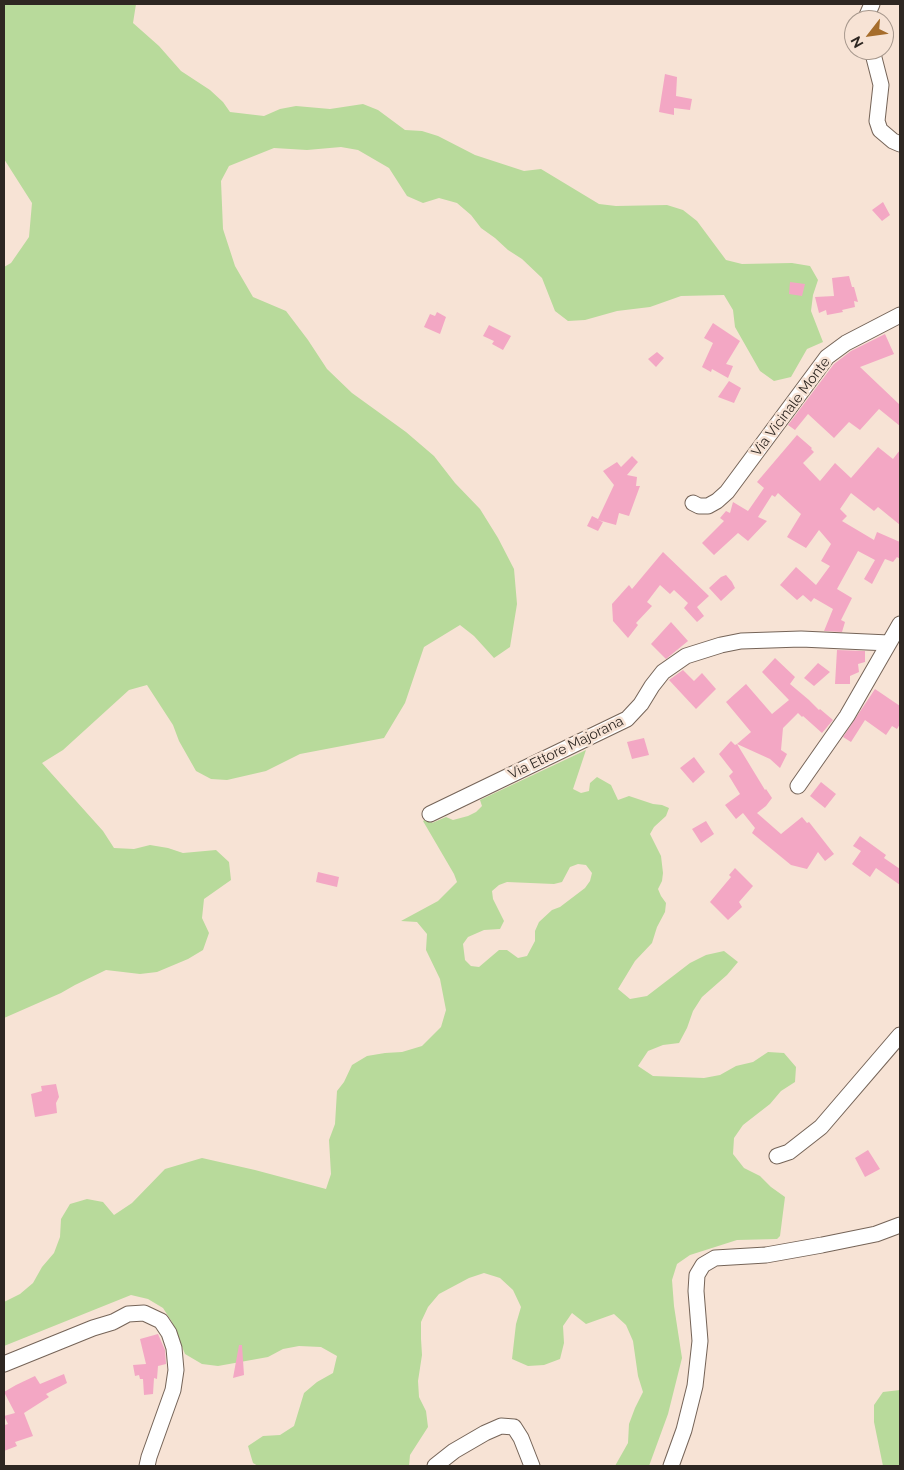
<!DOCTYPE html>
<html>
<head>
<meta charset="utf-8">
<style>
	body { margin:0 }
	#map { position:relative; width:904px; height:1470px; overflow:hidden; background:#f7e3d5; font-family:Raleway,sans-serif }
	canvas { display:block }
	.frame { position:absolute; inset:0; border:5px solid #2e2722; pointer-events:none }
	.north { position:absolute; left:844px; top:10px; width:50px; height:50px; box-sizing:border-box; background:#f7e3d5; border:1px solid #a7988d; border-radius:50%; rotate:240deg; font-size:14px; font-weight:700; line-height:20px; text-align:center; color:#2e2722 }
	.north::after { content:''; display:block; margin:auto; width:18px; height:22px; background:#a66d2c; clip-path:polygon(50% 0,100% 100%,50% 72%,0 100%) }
</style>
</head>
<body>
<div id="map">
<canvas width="904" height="1470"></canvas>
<div class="frame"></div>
<div class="north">N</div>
</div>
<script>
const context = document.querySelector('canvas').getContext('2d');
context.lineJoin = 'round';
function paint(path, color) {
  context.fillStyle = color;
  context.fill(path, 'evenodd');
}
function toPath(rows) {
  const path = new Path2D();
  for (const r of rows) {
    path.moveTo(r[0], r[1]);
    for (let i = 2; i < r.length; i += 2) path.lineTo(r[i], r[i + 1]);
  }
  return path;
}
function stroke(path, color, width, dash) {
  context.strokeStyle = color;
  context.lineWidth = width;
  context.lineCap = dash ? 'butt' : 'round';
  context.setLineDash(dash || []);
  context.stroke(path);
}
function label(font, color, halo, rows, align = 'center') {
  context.font = font + ' Raleway,sans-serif';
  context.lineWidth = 5;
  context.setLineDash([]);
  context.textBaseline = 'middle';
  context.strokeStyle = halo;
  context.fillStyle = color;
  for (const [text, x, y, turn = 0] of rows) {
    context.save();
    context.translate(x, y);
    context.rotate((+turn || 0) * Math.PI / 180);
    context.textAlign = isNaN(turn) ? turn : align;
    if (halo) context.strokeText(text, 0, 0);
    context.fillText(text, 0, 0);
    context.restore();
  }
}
paint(toPath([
	[4,4,136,4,133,23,159,46,181,71,210,90,223,102,230,112,264,116,280,109,296,106,330,109,363,104,378,110,405,130,422,131,438,136,475,155,524,171,541,169,599,204,616,206,667,205,683,210,697,221,726,260,742,264,792,263,810,266,818,280,813,295,811,311,823,342,807,349,791,377,774,381,760,371,735,327,733,310,724,295,681,296,650,307,617,311,585,320,568,321,555,311,542,278,522,259,508,250,495,238,481,228,471,215,457,203,439,198,423,203,407,196,389,168,358,150,341,147,307,150,274,148,229,166,221,181,223,229,235,266,253,297,286,311,308,340,327,369,352,393,406,432,434,456,455,483,480,509,498,538,514,569,517,604,510,647,494,658,474,636,460,625,424,647,405,703,384,738,300,754,266,771,227,780,211,779,196,771,179,741,173,725,147,685,129,690,63,750,42,763,103,831,114,848,134,849,150,845,168,848,183,853,216,850,229,862,231,880,204,899,202,918,209,933,203,950,188,959,157,972,140,974,106,970,75,985,61,993,4,1018,4,267,11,263,29,237,32,203,4,159],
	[586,750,573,789,581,793,589,791,590,783,597,777,611,785,618,800,629,796,653,804,662,805,669,808,666,816,654,827,650,834,661,856,663,873,662,881,658,889,661,896,666,903,665,912,657,927,652,943,635,961,618,989,630,999,647,996,690,963,706,955,724,951,738,962,727,975,702,997,693,1011,687,1028,679,1043,663,1045,648,1051,638,1066,653,1076,704,1078,720,1075,736,1066,753,1062,768,1052,784,1053,796,1067,795,1082,781,1091,770,1104,743,1125,734,1138,733,1154,744,1168,760,1176,771,1187,785,1197,780,1236,777,1239,737,1240,690,1255,677,1264,672,1280,674,1306,682,1358,668,1414,649,1466,615,1466,628,1443,629,1424,635,1408,643,1392,638,1376,633,1341,626,1325,614,1314,586,1324,572,1313,563,1326,564,1343,560,1359,544,1365,528,1366,512,1359,516,1324,521,1307,513,1290,500,1278,484,1273,469,1278,439,1294,428,1307,421,1322,421,1339,422,1355,418,1381,419,1397,426,1411,428,1427,410,1455,409,1466,258,1466,253,1463,248,1446,263,1436,280,1435,294,1426,304,1393,317,1382,333,1373,337,1356,321,1347,299,1346,283,1349,268,1357,218,1366,202,1364,185,1354,172,1322,163,1308,148,1299,131,1295,4,1346,4,1302,20,1294,33,1283,42,1267,54,1253,60,1237,61,1219,70,1204,87,1199,103,1202,114,1215,132,1203,165,1169,202,1158,255,1170,326,1189,331,1174,329,1140,335,1124,337,1091,344,1082,352,1065,367,1056,385,1053,402,1052,422,1046,441,1027,446,1010,440,979,426,950,427,934,417,922,401,921,438,901,457,882,454,874,423,821,428,818,432,823,446,817,453,820,468,816,476,812,482,806,480,800],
	[578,864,586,865,592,873,590,881,585,888,560,907,552,910,539,922,535,931,535,941,527,956,518,958,507,950,499,950,479,967,471,966,465,960,463,944,468,937,484,930,500,929,504,921,493,899,492,891,499,885,507,882,554,884,562,882,570,867],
	[900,1390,900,1466,883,1466,874,1422,874,1405,883,1392]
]), '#b8da9b');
paint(toPath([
	[665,74,677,77,676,96,692,99,690,110,674,108,674,115,659,112],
	[883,202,890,215,882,221,872,210],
	[849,276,852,287,854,287,858,302,854,301,855,307,842,310,843,312,827,315,826,310,819,313,815,297,834,296,832,278],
	[790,282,805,284,802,296,789,294],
	[437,312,446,317,440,334,424,327,430,314,435,316],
	[713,323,740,341,726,364,733,366,728,378,712,369,711,372,702,367,713,343,704,338],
	[489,325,511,336,503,350,492,344,494,341,483,336],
	[885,334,894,354,860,367,900,405,900,426,879,409,860,430,849,422,834,438,808,414,795,430,788,425,834,364,851,351],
	[657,352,664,358,656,367,648,359],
	[729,381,741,388,734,403,718,397],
	[797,435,812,448,811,449,814,452,803,463,820,481,835,463,851,478,878,447,893,459,900,450,900,525,878,507,874,511,851,493,840,509,847,516,842,521,874,540,877,532,900,542,900,559,897,557,893,562,885,559,872,584,864,579,875,560,858,551,837,589,852,598,841,620,845,622,842,632,824,631,833,609,814,598,811,602,803,595,797,600,780,585,796,567,816,585,830,566,821,561,831,544,819,530,806,548,787,537,801,514,778,493,775,497,772,495,758,517,767,521,748,541,738,533,714,555,702,543,724,521,720,518,726,511,730,513,733,502,748,511,764,488,757,482],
	[632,456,638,462,627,475,637,477,636,486,640,486,629,516,619,513,616,525,598,520,603,522,598,531,587,526,592,516,598,519,614,485,603,471,617,462,621,467],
	[663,552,709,596,697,607,704,616,697,622,684,608,688,603,674,590,670,594,660,585,647,602,652,606,636,623,638,625,628,638,613,621,612,604,629,585,632,589],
	[726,575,732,582,735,588,721,601,709,588,721,577],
	[671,622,688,641,666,659,651,644],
	[837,650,865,651,865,662,858,664,859,672,850,676,850,684,835,684],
	[775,658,795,677,790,684,809,700,819,710,820,709,833,720,822,733,803,716,802,717,798,713,783,728,781,750,787,754,780,768,770,759,737,744,751,732,726,702,746,684,772,714,789,700,762,672],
	[818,663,830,672,814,686,804,678],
	[683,670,694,681,702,673,716,689,696,709,669,680],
	[875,689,900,706,900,724,897,729,892,726,886,735,865,720,851,742,843,737],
	[644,738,649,755,632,759,627,742],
	[731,741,735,745,737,744,765,790,766,789,772,798,766,806,757,813,781,834,802,817,807,823,809,822,834,854,825,861,818,852,807,869,791,865,752,833,755,828,743,813,736,819,725,805,740,794,729,776,733,772,719,754],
	[694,757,705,772,693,783,680,768],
	[821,782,836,794,825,808,810,796],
	[706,821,714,834,701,843,692,829],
	[860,836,886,855,884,858,900,869,900,885,876,868,870,877,852,864,861,851,853,846],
	[735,868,753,886,739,902,742,907,728,920,710,902,731,877,729,875],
	[318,872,339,877,337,887,316,882],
	[56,1084,59,1097,56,1103,57,1113,35,1117,31,1094,42,1091,41,1086],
	[868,1150,880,1169,865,1177,855,1158],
	[158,1334,165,1350,166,1364,158,1366,157,1379,154,1378,153,1394,144,1395,143,1379,140,1379,139,1375,135,1376,133,1365,146,1364,140,1339],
	[239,1345,242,1345,244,1375,233,1378],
	[64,1374,67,1383,46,1394,49,1397,24,1413,33,1436,15,1442,17,1446,4,1451,4,1423,5,1425,8,1424,4,1416,15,1413,4,1392,16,1385,35,1376,40,1384]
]), '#f3a7c4');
const minor = toPath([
	[865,20,872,4],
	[872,50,881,85,877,121,880,130,893,141,900,144],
	[693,503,699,506,708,506,717,501,727,492,827,357,846,343,900,315],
	[798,786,847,716,900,624],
	[430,814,627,719,641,704,652,686,663,672,686,656,721,645,741,641,801,639,889,643],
	[777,1156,789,1152,821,1127,900,1035],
	[4,1364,93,1328,113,1322,128,1314,144,1313,161,1321,169,1333,174,1348,176,1370,173,1390,149,1457,147,1466],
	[435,1466,454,1451,485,1433,501,1426,514,1427,521,1438,532,1466],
	[671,1466,684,1430,695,1386,700,1341,696,1291,697,1275,703,1265,715,1258,766,1255,822,1245,876,1234,900,1225]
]);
stroke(minor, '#756458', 17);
stroke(minor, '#fff', 15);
label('14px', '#2e2722', '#f7e3d5', [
	["Via Vicinale Monte",791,407,-53],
	["Via Ettore Majorana",566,748,-26]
]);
</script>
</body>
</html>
